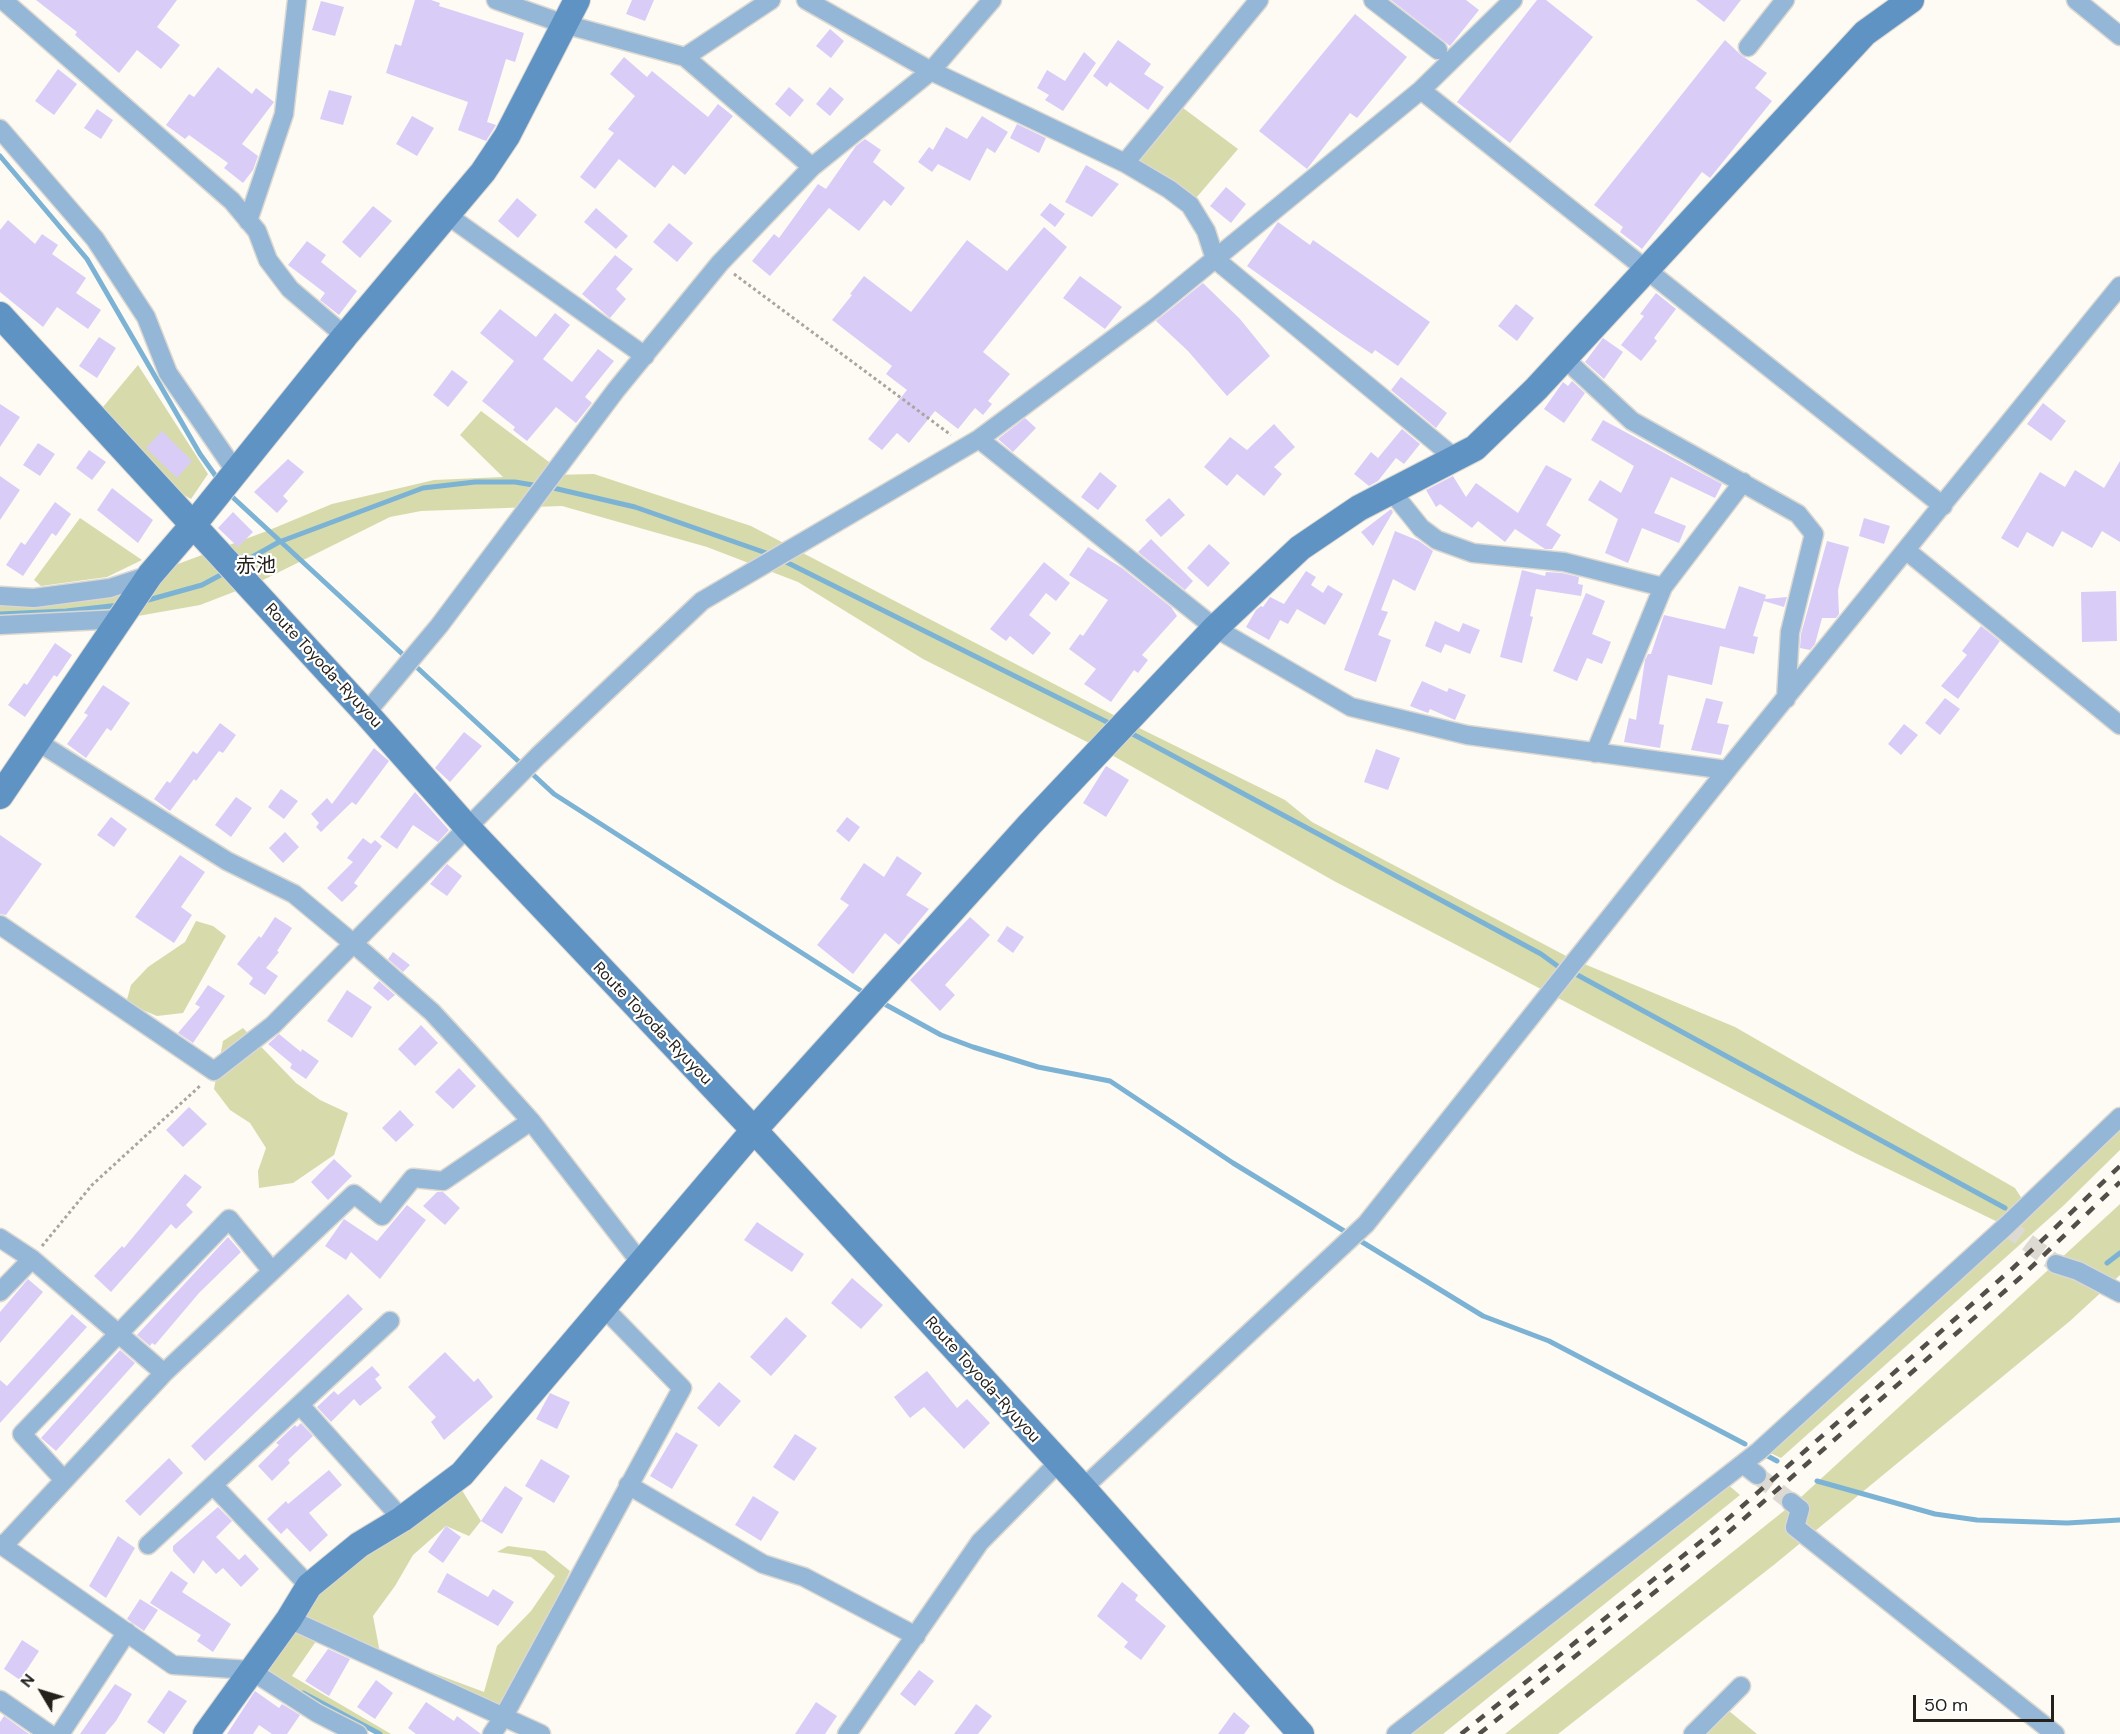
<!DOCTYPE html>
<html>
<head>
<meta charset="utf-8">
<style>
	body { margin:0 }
	#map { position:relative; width:2120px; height:1734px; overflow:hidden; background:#fefaf4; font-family:"DM Sans",sans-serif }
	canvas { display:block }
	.north { position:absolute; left:12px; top:1662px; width:60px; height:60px; -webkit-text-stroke:4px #fff; paint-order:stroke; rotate:308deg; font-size:16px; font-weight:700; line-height:24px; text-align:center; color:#24201b }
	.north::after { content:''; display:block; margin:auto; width:21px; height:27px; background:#24201b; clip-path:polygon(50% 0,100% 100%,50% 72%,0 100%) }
	.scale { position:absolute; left:1913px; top:1695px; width:141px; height:27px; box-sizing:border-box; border:3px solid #24201b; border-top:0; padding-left:8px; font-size:18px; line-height:21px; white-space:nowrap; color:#24201b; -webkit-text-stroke:4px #fff; paint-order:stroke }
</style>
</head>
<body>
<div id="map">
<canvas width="2120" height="1734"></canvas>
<div class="north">N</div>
<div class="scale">50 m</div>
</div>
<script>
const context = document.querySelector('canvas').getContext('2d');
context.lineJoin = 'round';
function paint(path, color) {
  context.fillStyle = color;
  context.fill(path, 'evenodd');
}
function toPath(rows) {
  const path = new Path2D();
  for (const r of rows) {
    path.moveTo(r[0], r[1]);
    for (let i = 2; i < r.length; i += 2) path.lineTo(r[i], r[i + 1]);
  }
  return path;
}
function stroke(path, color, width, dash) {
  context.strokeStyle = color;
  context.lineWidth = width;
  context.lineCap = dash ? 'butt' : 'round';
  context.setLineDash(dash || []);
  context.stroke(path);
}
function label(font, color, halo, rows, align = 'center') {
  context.font = font + ' "DM Sans","Noto Sans JP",sans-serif';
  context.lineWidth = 4.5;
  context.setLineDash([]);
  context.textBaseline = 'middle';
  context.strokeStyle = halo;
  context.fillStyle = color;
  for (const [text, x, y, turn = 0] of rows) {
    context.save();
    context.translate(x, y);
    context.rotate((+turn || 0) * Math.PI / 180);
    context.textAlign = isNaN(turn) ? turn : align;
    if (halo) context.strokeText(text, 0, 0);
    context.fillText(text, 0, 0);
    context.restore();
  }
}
paint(toPath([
	[1175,102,1238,149,1190,205,1125,163],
	[138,365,208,474,191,499,173,489,103,407],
	[481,411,557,468,553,475,594,474,751,526,1127,722,1285,800,1312,822,1570,958,1735,1027,2015,1188,2026,1205,2120,1117,2120,1150,2062,1207,1781,1458,1764,1450,2004,1225,1855,1153,1334,881,1101,749,923,659,798,582,707,547,562,506,421,511,390,517,257,583,200,605,121,619,0,625,0,593,140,578,267,531,332,504,434,480,503,477,460,435],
	[80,518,142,560,107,577,41,586,34,580],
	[196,921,213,926,226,936,183,1013,157,1016,126,1003,131,985,148,967,185,942],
	[243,1028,296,1083,320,1100,348,1113,334,1155,293,1183,259,1188,258,1171,266,1148,250,1123,230,1110,214,1089,223,1041],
	[2120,1204,2120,1275,2070,1321,1775,1564,1558,1734,1505,1734,1800,1498],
	[1725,1482,1740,1495,1443,1734,1396,1734],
	[460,1487,481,1521,469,1536,446,1526,413,1555,395,1586,373,1616,380,1653,484,1692,497,1646,531,1611,555,1576,531,1557,497,1552,508,1546,545,1551,570,1571,510,1695,496,1706,296,1618,345,1567],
	[293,1631,319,1637,292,1676,391,1734,375,1734,260,1672],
	[1723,1706,1757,1734,1693,1734]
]), '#d7dbab');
stroke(toPath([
	[0,156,87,259,200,454,220,482],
	[549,487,635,507,772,555],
	[227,492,554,794,866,994],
	[780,559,1113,725],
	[238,565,279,542,423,488,475,482,515,482,539,486],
	[141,602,202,585,228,571],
	[0,614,66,611,120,605],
	[1127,731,1541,954,1563,970],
	[1572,972,2005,1208],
	[879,1001,941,1035,973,1047,1038,1067,1110,1081,1233,1163,1483,1316,1549,1341,1745,1444],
	[2107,1263,2120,1253],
	[1764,1454,1777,1461],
	[1817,1481,1935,1514,1977,1520,2067,1523,2120,1520],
	[303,1693,380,1734]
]), '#7cb3d5', 5);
paint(toPath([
	[36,0,177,0,157,27,180,45,161,69,137,50,119,73,75,35,77,32],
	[415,0,431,0,440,3,439,6,524,33,515,62,506,59,487,122,496,125,486,141,458,130,468,102,386,73,395,44,401,46],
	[632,0,654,0,645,21,626,14],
	[1391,0,1466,0,1479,10,1450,46],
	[1537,0,1546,0,1593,37,1510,143,1457,102],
	[1696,0,1741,0,1724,22],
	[321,1,344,7,335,36,312,30],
	[1355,14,1407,57,1357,118,1350,113,1307,169,1259,131],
	[830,29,844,41,831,58,816,46],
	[1118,40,1151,64,1144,74,1164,87,1148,110,1110,82,1107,87,1093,76],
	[1725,40,1741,55,1767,73,1755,88,1772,101,1710,178,1702,172,1642,249,1620,232,1623,227,1594,205],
	[1084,52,1096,63,1063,111,1045,100,1049,95,1037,88,1047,70,1065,81],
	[624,57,647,77,652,71,708,117,718,104,733,116,685,175,673,165,655,188,619,159,595,189,580,177,614,133,608,129,635,96,610,74],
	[218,67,252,94,256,88,274,102,242,144,258,156,253,170,243,183,224,168,228,163,189,135,185,139,166,125,189,94,194,97],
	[58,69,77,84,54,115,35,101],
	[789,87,804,100,790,117,775,104],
	[830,87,844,99,830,116,816,104],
	[329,90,352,96,343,125,320,119],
	[97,109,113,120,101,139,84,128],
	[412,116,434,128,417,156,396,144],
	[982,116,1008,132,995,153,987,148,970,181,938,164,932,172,918,162,929,147,933,150,946,127,967,139],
	[1017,124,1046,138,1039,153,1010,138],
	[865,139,881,150,873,162,905,188,891,206,884,200,859,231,829,208,770,276,752,261,774,234,779,238,818,184,826,189,856,146],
	[1086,165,1119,184,1092,217,1065,202],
	[1226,187,1246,204,1231,223,1210,206],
	[517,198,537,215,518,238,498,221],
	[1050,203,1065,214,1055,227,1040,215],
	[373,206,392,221,360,258,342,242],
	[596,208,628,236,616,249,584,222],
	[8,220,35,244,42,234,58,245,52,254,86,278,76,293,101,310,88,329,57,307,43,327,0,292,0,230],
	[1278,222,1310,245,1313,240,1430,322,1398,366,1375,350,1372,354,1342,334,1247,266],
	[669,223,693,243,677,262,653,242],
	[1044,227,1067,247,983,352,1010,374,988,401,992,404,983,415,975,408,958,429,935,411,909,443,897,433,882,450,868,439,907,390,886,374,892,366,832,320,852,295,850,294,864,276,911,312,967,240,1007,271],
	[307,241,326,255,321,262,357,291,339,315,320,300,325,293,288,265],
	[615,255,633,269,616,289,626,299,610,318,582,294],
	[1080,276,1122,307,1105,329,1063,298],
	[1203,283,1240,319,1270,356,1227,396,1188,351,1156,321],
	[1656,293,1676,309,1654,338,1657,341,1641,361,1621,345,1644,316,1640,314],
	[1516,304,1534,318,1517,341,1498,326],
	[500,309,536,337,555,313,570,325,543,359,572,382,598,349,614,361,585,397,592,403,576,423,556,407,527,441,513,430,515,427,482,401,514,361,480,333],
	[99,337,116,348,97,378,79,366],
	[1603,338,1623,352,1604,379,1585,362],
	[452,370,468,382,448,407,433,395],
	[1401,377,1447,413,1436,428,1391,390],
	[1572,381,1585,393,1564,423,1544,409,1563,382,1568,386],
	[2043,403,2066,421,2051,441,2027,424],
	[0,404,20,417,0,447],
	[1025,418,1036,428,1013,452,998,439],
	[1603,420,1722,484,1715,498,1671,477,1654,513,1686,526,1679,543,1642,528,1628,563,1605,553,1618,519,1588,500,1600,480,1621,493,1634,466,1591,440],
	[1274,424,1295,447,1274,467,1282,474,1264,496,1237,474,1227,486,1204,467,1230,437,1247,450],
	[1402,429,1420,444,1404,464,1396,458,1378,481,1369,486,1354,474,1371,452,1378,458],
	[162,431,192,461,177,478,146,448],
	[38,443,55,454,40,476,23,465],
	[89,450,106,462,92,480,76,468],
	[288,459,304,472,283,496,288,501,277,513,254,492],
	[2120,461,2120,542,2102,531,2092,548,2062,531,2053,547,2027,532,2018,548,2001,538,2040,472,2065,487,2075,470,2104,488],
	[1546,465,1572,479,1546,525,1561,535,1552,549,1545,549,1515,529,1505,542,1478,521,1472,528,1440,504,1436,507,1426,490,1453,476,1466,497,1476,483,1518,513],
	[1100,472,1117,486,1098,510,1081,497],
	[0,476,20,490,0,520],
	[112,488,153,520,138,543,97,510],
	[1169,498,1185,515,1161,537,1145,520],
	[55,502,71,514,56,536,52,533,23,576,6,565,21,542,25,545],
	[1391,509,1393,512,1373,546,1361,532],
	[233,512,253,532,238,547,218,528],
	[1864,518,1890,526,1884,544,1859,536],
	[1395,531,1419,541,1433,551,1415,591,1393,579,1381,610,1388,612,1378,635,1391,640,1376,682,1344,670],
	[1151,539,1193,581,1185,590,1138,552],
	[1827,541,1849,547,1838,590,1839,614,1836,618,1822,618,1815,644,1810,650,1800,648,1801,634],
	[1209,544,1230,563,1208,587,1187,568],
	[1088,547,1122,568,1171,607,1177,616,1142,655,1148,660,1138,673,1134,670,1111,702,1084,684,1096,669,1069,649,1080,634,1083,636,1108,600,1069,575],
	[1044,562,1070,583,1056,601,1046,593,1029,615,1051,633,1033,655,1010,636,1006,641,990,629],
	[1522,570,1545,576,1546,572,1562,573,1579,577,1578,584,1583,585,1581,596,1536,589,1530,616,1533,617,1522,663,1500,657],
	[1306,571,1316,577,1311,585,1323,593,1328,585,1343,594,1325,625,1297,609,1288,624,1280,620,1269,640,1246,627,1256,610,1261,606,1263,607,1270,597,1284,604],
	[1739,586,1766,595,1765,599,1787,597,1784,607,1764,601,1753,636,1758,637,1754,654,1720,646,1712,685,1668,675,1659,724,1664,725,1660,748,1624,742,1629,718,1636,720,1645,660,1648,654,1651,654,1664,615,1725,629],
	[2116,591,2117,641,2082,642,2081,592],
	[1586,593,1605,601,1592,634,1611,642,1602,664,1587,658,1577,681,1553,671],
	[1435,621,1459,632,1463,623,1480,630,1470,654,1445,644,1441,653,1425,646],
	[1981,626,2000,641,1958,699,1941,686,1967,655,1962,651],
	[55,643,72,655,57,677,54,675,25,717,8,705,24,683,27,685],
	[1422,681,1447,692,1449,688,1466,695,1455,720,1430,709,1428,713,1410,706],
	[103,685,130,703,111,731,107,728,86,758,67,744,88,715,84,713],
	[1706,698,1723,702,1717,723,1729,725,1721,755,1691,750],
	[1945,698,1960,709,1940,735,1925,723],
	[220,723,236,735,223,753,219,751,196,781,194,779,170,811,154,799,167,781,170,783,193,751,197,754],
	[1904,724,1918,735,1901,755,1888,744],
	[464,732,482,746,450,782,435,768],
	[374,748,389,761,356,805,352,802,321,832,316,827,319,823,311,814,327,798,332,804],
	[1376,749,1400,758,1388,790,1364,782],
	[1106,766,1129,780,1106,817,1083,803],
	[281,789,298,801,284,819,268,807],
	[415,792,449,830,438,842,413,825,397,849,380,837],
	[236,797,252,808,231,837,215,825],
	[111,817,127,829,114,847,97,835],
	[847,817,860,827,849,842,836,831],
	[285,832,299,847,283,863,269,848],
	[0,835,42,864,6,915,0,914],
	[363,838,371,844,375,840,382,846,354,883,358,886,342,902,327,888,353,862,347,858],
	[180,855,205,872,181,907,192,915,174,943,135,917],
	[897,856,922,873,906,895,929,909,899,945,885,933,853,974,817,945,849,905,840,899,864,863,884,877],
	[447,864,462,876,447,896,430,884],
	[275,917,292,928,277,951,279,952,266,968,278,976,265,995,249,984,253,978,237,964,259,936,261,938],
	[970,917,990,935,945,985,955,995,940,1011,910,980],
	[1007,926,1024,937,1013,953,997,941],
	[393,952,410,965,403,972,388,959],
	[379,981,395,995,388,1001,373,988],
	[208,985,225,996,193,1043,178,1033,200,1007,195,1004],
	[347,990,372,1007,352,1038,327,1021],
	[421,1025,438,1043,415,1066,398,1049],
	[279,1034,301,1052,302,1049,319,1061,306,1079,290,1068,292,1064,268,1044],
	[459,1068,476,1086,453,1109,435,1092],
	[189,1107,207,1124,183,1147,166,1130],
	[400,1110,414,1125,396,1142,382,1128],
	[334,1159,352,1176,328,1200,311,1182],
	[185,1174,202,1187,186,1205,193,1212,176,1229,171,1224,111,1292,94,1276,122,1246,124,1248],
	[437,1192,443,1192,460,1208,445,1225,423,1206],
	[407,1205,426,1220,380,1279,351,1252,346,1260,325,1246,344,1219,377,1241],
	[757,1222,804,1254,792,1272,744,1240],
	[228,1237,241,1252,199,1293,155,1345,152,1343,150,1346,137,1335],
	[852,1278,883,1305,861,1329,831,1303],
	[28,1279,43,1292,0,1343,0,1312],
	[348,1294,363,1309,205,1461,191,1446],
	[72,1314,87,1327,0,1423,0,1380,7,1386],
	[786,1317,807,1336,771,1376,750,1357],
	[120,1350,135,1363,56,1451,41,1438],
	[445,1352,474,1382,478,1378,493,1397,444,1440,431,1422,436,1417,408,1387],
	[372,1366,380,1375,375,1379,382,1388,360,1406,354,1399,331,1422,317,1407,334,1391,338,1395],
	[927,1371,957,1408,967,1399,990,1423,964,1449,924,1407,910,1418,894,1397],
	[719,1382,741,1401,719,1427,697,1408],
	[550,1393,570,1402,557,1429,536,1419],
	[301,1423,313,1436,288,1460,290,1463,272,1481,258,1466,279,1445,276,1443,295,1425,297,1427],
	[676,1432,698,1445,672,1489,650,1476],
	[795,1434,817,1448,794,1481,773,1467],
	[169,1458,183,1473,140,1516,125,1501],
	[541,1459,570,1476,554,1503,525,1486],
	[329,1470,342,1485,309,1513,328,1535,310,1552,287,1528,281,1534,267,1519,286,1501,288,1504],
	[505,1486,523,1498,502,1534,481,1521],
	[753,1496,779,1512,761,1541,735,1525],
	[218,1507,232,1521,216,1537,239,1560,245,1554,259,1569,241,1587,223,1568,216,1574,203,1560,194,1574,173,1551,173,1546],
	[446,1526,461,1537,443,1563,428,1552],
	[118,1536,135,1548,106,1598,89,1586],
	[171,1571,188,1583,182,1592,231,1624,213,1652,197,1641,201,1635,150,1603],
	[447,1573,488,1597,493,1589,514,1602,498,1626,437,1592],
	[1122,1582,1138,1595,1135,1600,1166,1626,1141,1660,1124,1647,1128,1642,1097,1616],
	[140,1599,158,1610,144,1631,127,1619],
	[22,1640,39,1651,20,1680,4,1669],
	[328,1649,350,1659,329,1696,305,1681],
	[919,1670,934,1681,915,1706,900,1694],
	[376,1680,393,1693,375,1719,357,1707],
	[115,1684,132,1694,116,1721,105,1734,80,1734],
	[169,1690,187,1701,164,1734,147,1722],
	[255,1691,279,1708,282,1704,300,1715,287,1734,272,1734,259,1725,253,1734,227,1734],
	[426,1702,454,1721,457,1716,481,1734,416,1734,408,1728],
	[816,1702,837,1716,825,1734,795,1734],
	[976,1704,992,1716,978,1734,954,1734],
	[1234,1712,1250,1726,1244,1734,1218,1734],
	[4,1716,29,1734,0,1734,0,1722]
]), '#d9cdf8');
stroke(toPath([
	[2006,1226,2056,1264],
	[1757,1475,1791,1502]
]), '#ddd9d3', 18, [18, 9]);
const street = toPath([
	[496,0,564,24,685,57,812,167],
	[806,0,931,71,1125,163,1169,189,1190,205,1206,231,1215,259,1456,459],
	[1373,0,1438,50],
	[2076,0,2120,36],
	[4,1,232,201,257,231,268,260,290,289,345,336],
	[1748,47,1785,0],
	[685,57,771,0],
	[1421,90,1943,506],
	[0,129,95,239,146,317,168,373,236,472],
	[1125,163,1259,0],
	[447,215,645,356],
	[248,221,284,114,297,0],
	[1565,359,1632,421,1798,514,1814,534,1790,632,1786,699],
	[979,439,1215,628,1351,707,1467,735,1727,770],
	[1392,492,1421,528,1437,540,1473,553,1564,562,1663,587],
	[1907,551,2120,725],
	[0,596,34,598,110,588,150,575],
	[0,625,121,619],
	[366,713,439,626,616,390,720,263,812,167,931,71,992,0],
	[38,742,227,861,294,894,354,944,432,1012,469,1052,531,1121,640,1262],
	[1595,753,1663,587,1743,482],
	[0,925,214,1071,273,1025,538,756,702,601,979,439,1155,308,1421,90,1513,0],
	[0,1238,32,1259,164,1373],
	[2056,1264,2078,1271,2120,1293],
	[0,1292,32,1259],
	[300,1405,402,1519],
	[1743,1464,1757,1475],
	[64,1480,22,1434,229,1219,272,1271],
	[213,1485,309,1586],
	[628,1485,763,1564,804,1577,916,1636],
	[1083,1488,1366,1224,1727,770,2120,286],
	[1791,1502,1800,1509,1795,1527,2055,1734],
	[0,1544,173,1665,250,1670,317,1713,358,1734],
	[148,1545,390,1321],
	[3,1546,164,1373,354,1194,382,1216,413,1178,443,1181,531,1121],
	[289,1619,541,1734],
	[0,1700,49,1734],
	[60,1734,127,1632],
	[492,1734,504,1716,682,1388,603,1307],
	[847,1734,980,1542,1058,1463],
	[1396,1734,1759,1451,2006,1226,2120,1117],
	[1693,1734,1741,1686]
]);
const secondary = toPath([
	[0,315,366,713,467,827,754,1130,1083,1488,1301,1734],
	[0,796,150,575,193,525,345,336,483,172,507,136,577,0],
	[206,1734,289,1619,309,1586,359,1545,402,1519,462,1474,754,1130,1030,824,1215,628,1300,548,1359,508,1475,448,1536,389,1865,33,1911,0]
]);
stroke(street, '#dbd7d1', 21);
stroke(secondary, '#dbd7d1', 28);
stroke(toPath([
	[734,274,951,435],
	[42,1246,92,1185,201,1085]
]), '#a9a59f', 3, [3, 3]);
stroke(street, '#94b6d7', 18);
stroke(secondary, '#5f93c4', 26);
stroke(toPath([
	[1461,1734,1714,1531,2013,1268,2120,1166],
	[1479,1734,1723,1537,2021,1277,2120,1182]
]), '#524e49', 4.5, [10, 10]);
label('16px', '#24201b', '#fff', [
	["Route Toyoda-Ryuyou",323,666,47],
	["Route Toyoda-Ryuyou",652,1024,46],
	["Route Toyoda-Ryuyou",982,1380,48]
]);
label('20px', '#24201b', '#fff', [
	["赤池",256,567]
]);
</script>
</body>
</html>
